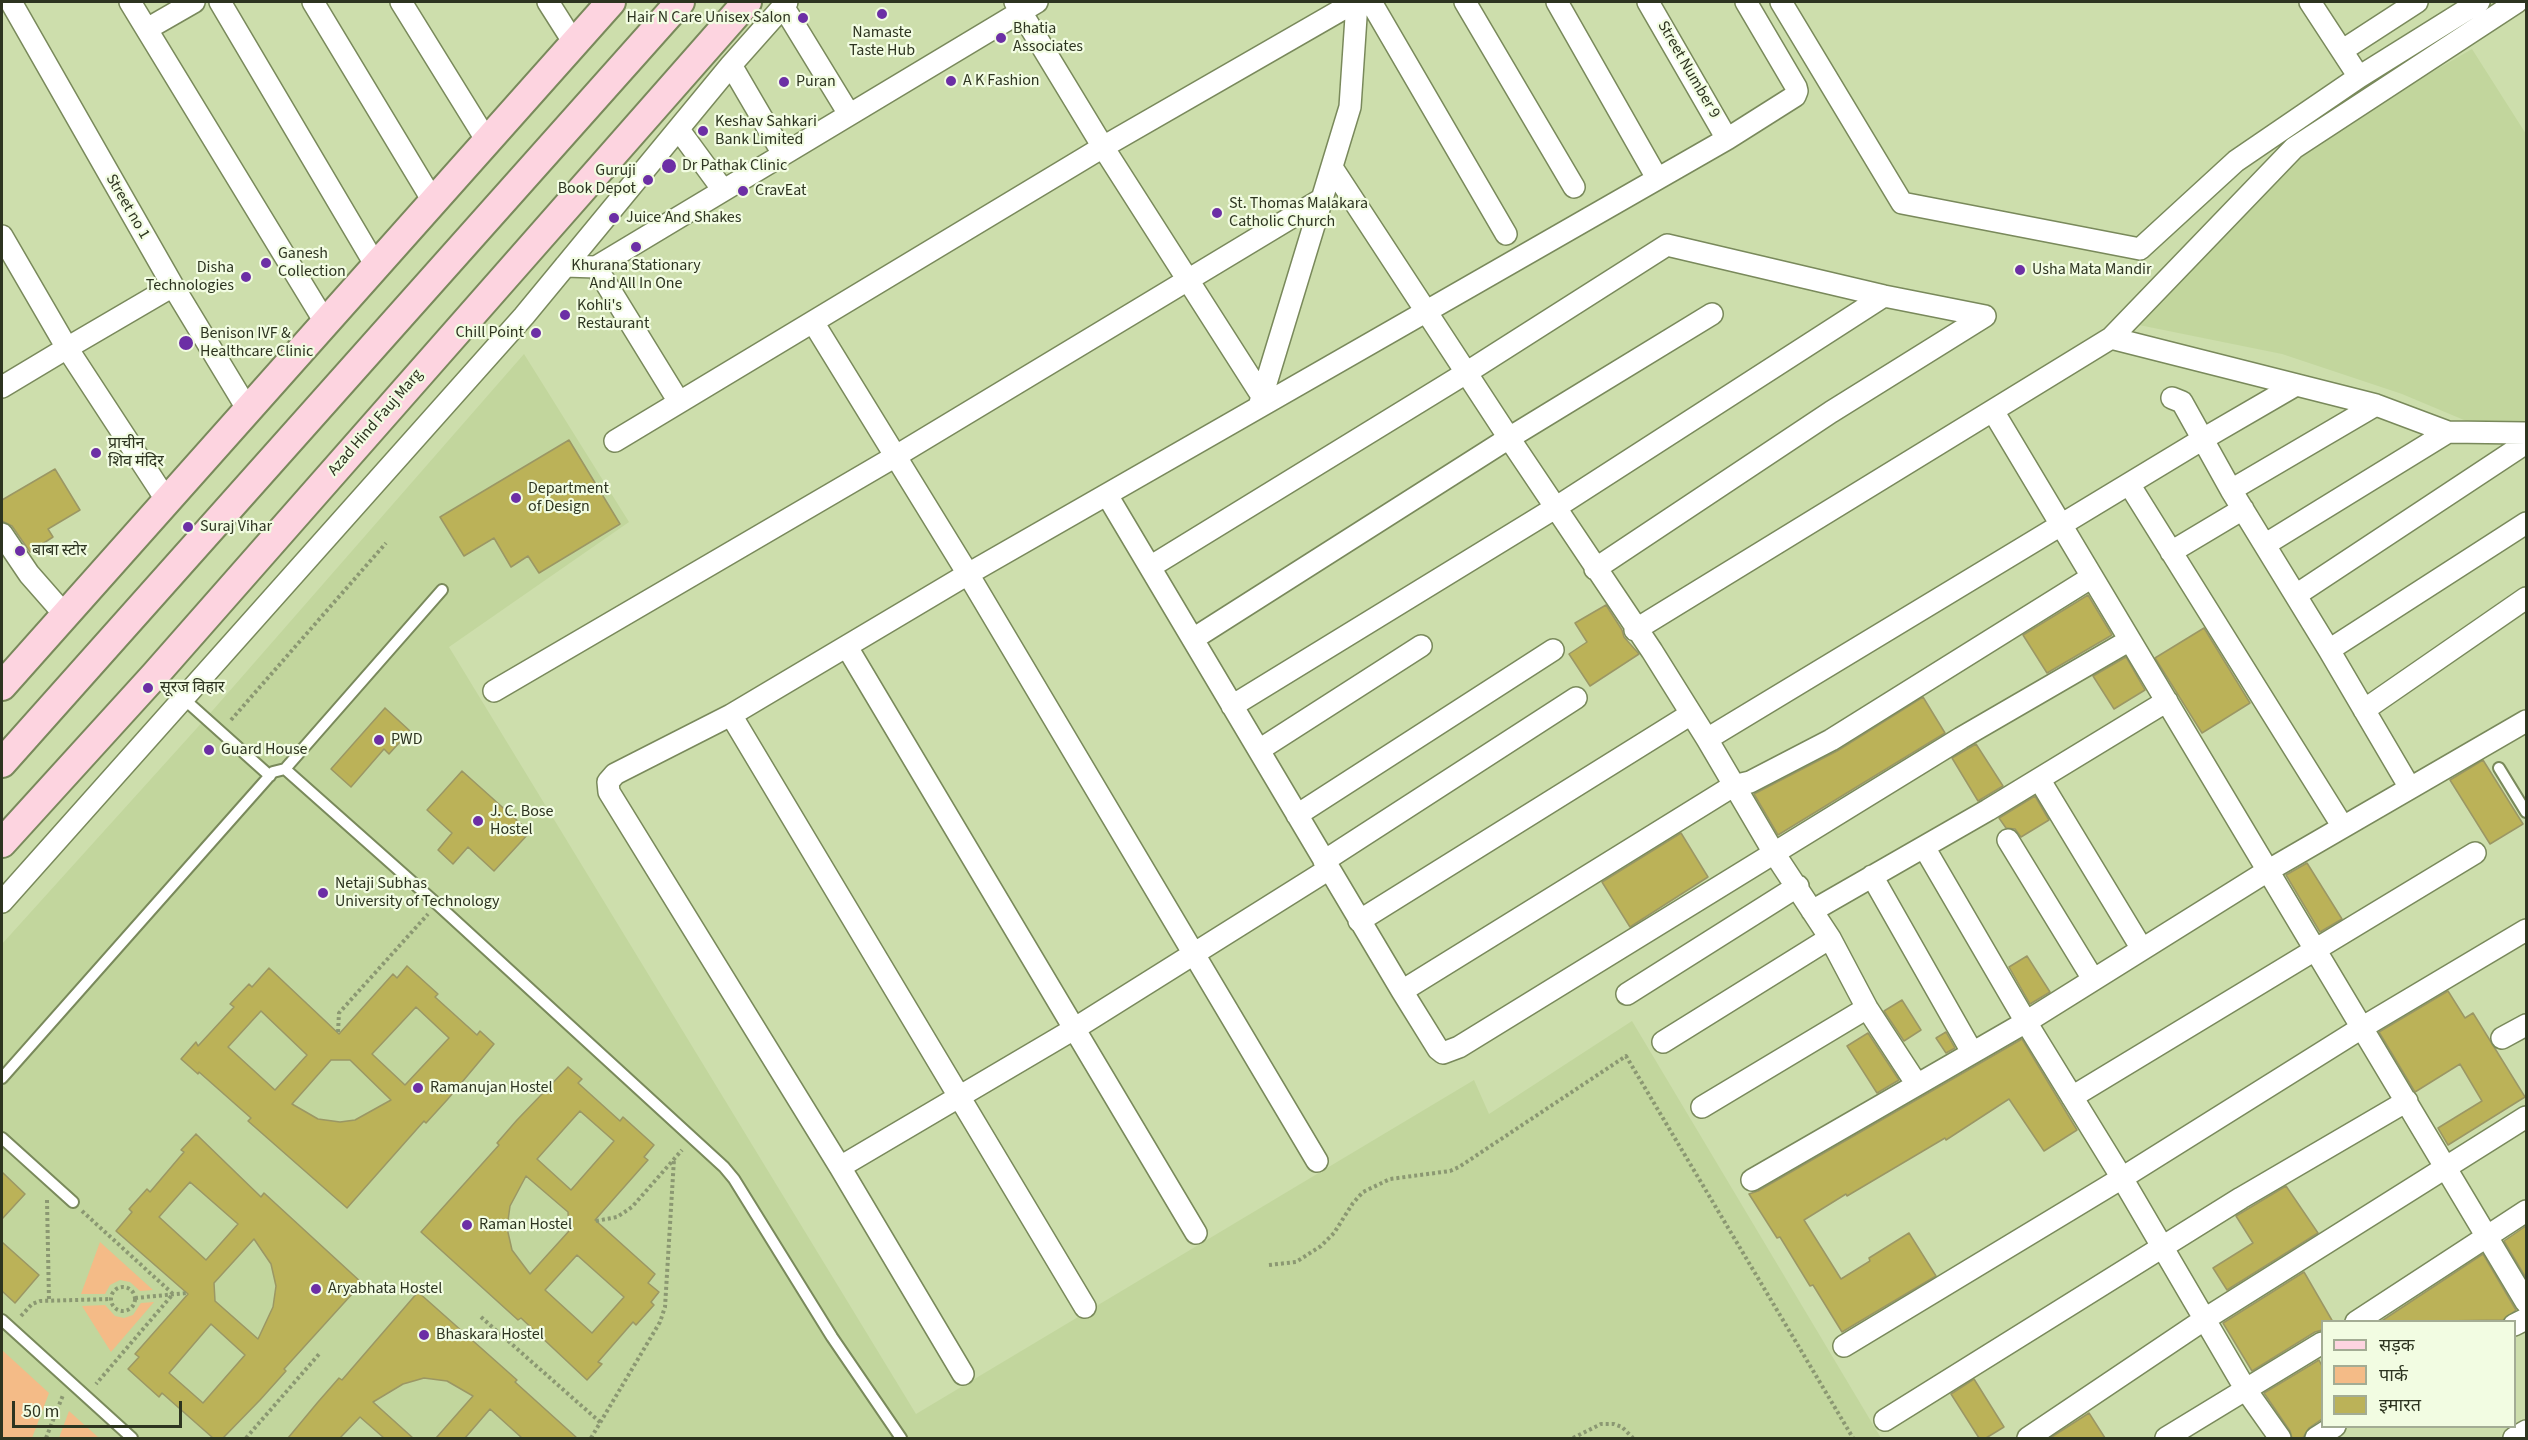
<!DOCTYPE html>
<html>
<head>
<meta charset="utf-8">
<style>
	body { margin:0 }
	#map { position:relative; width:2528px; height:1440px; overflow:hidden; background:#cddeac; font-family:"Source Sans 3","Noto Sans Devanagari",sans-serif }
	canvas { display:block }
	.frame { position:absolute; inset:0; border:3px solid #2d3420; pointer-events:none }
	.legend { position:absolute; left:2321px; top:1320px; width:195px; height:108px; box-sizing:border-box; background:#f2fce2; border:2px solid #a3ac94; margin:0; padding:8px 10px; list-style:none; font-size:18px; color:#2d3420 }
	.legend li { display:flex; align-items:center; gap:12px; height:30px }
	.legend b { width:30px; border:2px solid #a3ac94 }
	.scale { position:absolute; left:12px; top:1401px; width:170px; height:27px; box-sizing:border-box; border:3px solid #2d3420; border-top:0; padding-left:8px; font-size:18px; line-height:21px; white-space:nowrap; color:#2d3420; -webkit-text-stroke:4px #f2fce2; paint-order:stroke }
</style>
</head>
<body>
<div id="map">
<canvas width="2528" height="1440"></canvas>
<div class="frame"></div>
<ul class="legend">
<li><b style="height:8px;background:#fdd4e0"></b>सड़क</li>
<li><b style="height:16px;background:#f4bb87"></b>पार्क</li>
<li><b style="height:16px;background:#bbb258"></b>इमारत</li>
</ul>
<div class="scale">50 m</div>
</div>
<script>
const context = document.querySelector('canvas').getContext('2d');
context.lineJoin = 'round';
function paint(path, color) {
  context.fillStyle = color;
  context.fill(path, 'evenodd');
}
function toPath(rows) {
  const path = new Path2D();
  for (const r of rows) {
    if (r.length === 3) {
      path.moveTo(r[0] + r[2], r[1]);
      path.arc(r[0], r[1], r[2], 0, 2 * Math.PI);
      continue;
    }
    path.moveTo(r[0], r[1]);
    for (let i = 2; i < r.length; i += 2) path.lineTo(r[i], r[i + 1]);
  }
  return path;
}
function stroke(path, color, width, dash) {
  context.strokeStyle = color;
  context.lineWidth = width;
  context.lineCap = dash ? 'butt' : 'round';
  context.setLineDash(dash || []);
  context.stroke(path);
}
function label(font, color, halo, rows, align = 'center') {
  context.font = font + ' "Source Sans 3","Noto Sans Devanagari",sans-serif';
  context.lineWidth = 4.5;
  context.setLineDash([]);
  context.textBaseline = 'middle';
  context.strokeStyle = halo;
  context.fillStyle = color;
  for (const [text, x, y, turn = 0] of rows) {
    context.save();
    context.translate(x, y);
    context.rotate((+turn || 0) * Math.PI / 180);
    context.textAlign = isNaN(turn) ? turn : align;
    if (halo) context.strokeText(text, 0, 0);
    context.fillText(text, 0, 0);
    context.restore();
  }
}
paint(toPath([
	[2472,49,2526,134,2526,446,2402,394,2282,354,2134,324,2304,146],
	[524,354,629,522,449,647,916,1414,1474,1080,1489,1114,1632,1021,1881,1438,2,1438,2,944,206,718]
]), '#c2d69d');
paint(toPath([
	[100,1242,153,1290,140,1291,130,1282,120,1280,110,1285,105,1294,81,1294],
	[154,1302,111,1352,82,1306,105,1305,115,1316,124,1318,133,1315,141,1303],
	[2,1350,49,1393,32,1438,2,1438],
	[69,1411,99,1438,59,1438]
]), '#f4bb87');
const building = toPath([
	[569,440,620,524,539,573,528,556,511,567,494,538,464,556,440,517,569,440],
	[55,469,80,510,48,529,53,537,30,552,12,526,2,521,2,500,55,469],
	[2088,595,2112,635,2047,673,2023,635,2088,595],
	[1606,605,1622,630,1624,637,1639,654,1590,686,1569,654,1587,642,1575,623,1606,605],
	[2204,628,2250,703,2202,733,2155,658,2204,628],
	[2126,657,2145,690,2114,709,2093,676,2126,657],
	[1923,697,1945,733,1778,835,1754,794,1837,751,1923,697],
	[385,708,410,731,389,754,384,749,351,787,331,769,385,708],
	[1976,744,2003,786,1978,801,1952,758,1976,744],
	[2483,760,2523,824,2490,844,2450,780,2483,760],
	[462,771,530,832,494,871,468,847,453,864,438,850,452,833,427,810,462,771],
	[2035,796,2049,820,2021,837,2015,829,2006,828,1999,818,2035,796],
	[1681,833,1708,877,1630,927,1602,882,1681,833],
	[2307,863,2342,919,2320,932,2286,875,2307,863],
	[2027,956,2050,992,2030,1004,2009,967,2027,956],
	[407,966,438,994,435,997,477,1035,480,1031,494,1044,447,1100,426,1123,424,1121,347,1208,248,1121,251,1118,199,1072,198,1074,181,1059,196,1042,198,1046,234,1007,230,1004,249,984,252,987,269,968,339,1034,393,974,397,978,407,966],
	[416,1007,449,1038,405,1085,372,1054,416,1007],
	[261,1011,307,1055,275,1090,228,1047,261,1011],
	[331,1060,350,1060,391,1100,355,1120,340,1122,318,1119,292,1104,331,1060],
	[2448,991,2465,1018,2473,1013,2525,1097,2448,1145,2438,1128,2482,1101,2460,1064,2415,1092,2379,1032,2448,991],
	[1902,1000,1921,1030,1904,1041,1884,1011,1902,1000],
	[1946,1032,1955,1048,1946,1053,1936,1038,1946,1032],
	[1868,1033,1899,1080,1877,1093,1847,1046,1868,1033],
	[2022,1039,2077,1130,2044,1151,2009,1099,1946,1140,1945,1138,1847,1196,1846,1194,1804,1220,1841,1279,1870,1261,1869,1258,1909,1233,1936,1276,1842,1332,1813,1285,1810,1286,1780,1237,1777,1238,1749,1194,1758,1191,2022,1039],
	[568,1067,582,1079,578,1083,620,1121,623,1117,654,1145,644,1157,648,1160,595,1220,655,1274,648,1283,659,1292,651,1302,654,1305,636,1325,633,1322,598,1362,602,1364,587,1380,521,1318,518,1320,421,1232,499,1145,497,1143,517,1120,568,1067],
	[580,1111,614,1141,571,1190,537,1159,580,1111],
	[526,1176,568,1212,569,1231,530,1274,512,1250,507,1228,510,1206,526,1176],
	[577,1255,624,1297,592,1333,545,1290,577,1255],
	[196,1134,261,1197,264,1193,362,1283,284,1369,286,1371,260,1400,223,1438,213,1438,162,1393,159,1397,128,1369,139,1357,135,1354,188,1294,116,1231,132,1212,129,1209,147,1189,150,1192,184,1152,181,1150,196,1134],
	[190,1182,238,1224,206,1260,159,1217,190,1182],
	[254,1239,271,1264,276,1286,273,1307,258,1339,215,1301,214,1283,254,1239],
	[211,1324,245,1355,203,1403,169,1373,211,1324],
	[2,1172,25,1194,2,1219,2,1172],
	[2286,1186,2318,1233,2227,1290,2213,1268,2253,1243,2236,1216,2286,1186],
	[2526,1226,2526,1278,2504,1241,2526,1226],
	[2,1242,39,1275,15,1303,2,1291,2,1242],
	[2483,1254,2516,1310,2503,1320,2380,1322,2483,1254],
	[2304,1272,2333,1322,2322,1322,2322,1330,2315,1332,2252,1371,2223,1323,2304,1272],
	[418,1292,517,1380,515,1382,577,1438,522,1438,490,1409,465,1438,436,1438,473,1396,447,1381,424,1378,403,1384,373,1402,413,1438,384,1438,360,1417,340,1438,288,1438,318,1402,339,1378,342,1380,418,1292],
	[2319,1360,2322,1366,2322,1419,2309,1428,2303,1438,2292,1438,2290,1431,2264,1393,2319,1360],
	[1974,1379,2004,1427,1986,1438,1979,1438,1951,1394,1974,1379],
	[2089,1413,2105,1438,2050,1438,2089,1413]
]);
paint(building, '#bbb258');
stroke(building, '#9b9764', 1.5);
const lane = toPath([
	[154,676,184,699,270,776],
	[2499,768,2526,812],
	[285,769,442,590],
	[2,1078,273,772,285,769,437,904,724,1167,734,1179,832,1337,901,1438],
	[2,1138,73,1202],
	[2,1320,132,1438]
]);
const street = toPath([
	[11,2,173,286,248,410],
	[130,2,325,322],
	[220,2,376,266],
	[313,2,433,201],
	[401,2,487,141],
	[548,2,574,43],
	[1015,2,1103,147,1262,396],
	[1371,2,1506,234],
	[1465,2,1574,187],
	[1557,2,1657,178],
	[1648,2,1727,139],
	[1781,2,1902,203,2140,249,2236,161,2359,77,2479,2],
	[2310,2,2359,77],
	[783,6,849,114],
	[147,29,194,2],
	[2343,50,2417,2],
	[731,65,783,154],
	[679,130,723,190],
	[1333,169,1509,438,1652,651,1707,739,1774,853,1830,938,1867,1008,1916,1083],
	[2,236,67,348,173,286],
	[565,266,596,267,1037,2],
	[596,267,679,402],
	[813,322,968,574,1317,1161],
	[2111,338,2376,405,2448,432,2526,433],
	[2,387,67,348,167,501],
	[2172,398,2182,402,2231,490,2329,650,2410,788],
	[1260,403,1350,107,1357,2],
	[1993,411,2526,1302],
	[615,441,1103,147,1355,2],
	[2129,484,2343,827],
	[2231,490,2376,405],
	[1107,495,1402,991,1438,1049,1443,1053,1459,1047,1961,738,2130,640],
	[2,534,29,574,65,615],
	[2266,544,2448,432],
	[2171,552,2243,509],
	[1150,567,1466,373,1667,245,1884,296,1985,316],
	[1595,569,1831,412,1985,316],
	[2296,595,2526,443],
	[1635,630,2111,338,2294,148,2517,2],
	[1193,639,1509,438,1712,314],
	[847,647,1196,1233],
	[2329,650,2526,523],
	[494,691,896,456,1322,199],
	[1232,706,1555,508,1884,296],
	[2364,710,2526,598],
	[731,715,1085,1307],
	[1707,739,2203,439,2296,385],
	[1259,750,1421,646],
	[2039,779,2142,949],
	[1297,815,1553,650],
	[2008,840,2093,979],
	[1924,847,2026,1022,2122,1178,2246,1390,2280,1438],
	[1324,861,1576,698],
	[1872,876,1972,1052],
	[2,902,524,316,731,65,787,2],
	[1812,911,1988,810,2167,701],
	[1359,921,1691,714],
	[1402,991,1733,786,1750,782,1831,740,2092,577],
	[1627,994,1798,886],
	[2502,1038,2526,1025],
	[1663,1042,1830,938],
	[2072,1097,2475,853],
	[1702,1107,1867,1008],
	[840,1167,1074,1029,1329,869],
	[1752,1180,2026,1022,2269,870,2526,721],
	[2356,1322,2526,1211],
	[2514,1325,2526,1319],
	[1844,1346,2122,1178,2363,1027,2526,930],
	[963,1374,840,1167,609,792,608,782,615,774,731,715,968,574,1727,139,1795,96,1797,91,1796,87,1746,2],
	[1885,1420,2241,1198,2407,1101],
	[2028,1438,2205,1319,2526,1117],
	[2166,1438,2322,1343],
	[2316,1438,2335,1426],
	[2514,1438,2526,1431]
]);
const secondary = toPath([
	[2,686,611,2],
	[2,763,680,2],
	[2,843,154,676,747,2]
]);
stroke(lane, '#79895b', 14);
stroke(street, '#79895b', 24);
stroke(secondary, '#79895b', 32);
stroke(toPath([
	[231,720,386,543],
	[338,1032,339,1013,428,914],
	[47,1200,49,1301],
	[82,1211,173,1294,96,1384],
	[596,1221,617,1217,632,1207,682,1150],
	[1269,1265,1296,1262,1321,1246,1334,1233,1353,1203,1363,1192,1390,1179,1450,1171,1459,1167,1626,1056,1853,1438],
	[123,1299,12],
	[135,1298,187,1293],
	[21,1316,32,1304,40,1301,111,1299],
	[481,1317,601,1423],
	[46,1438,63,1395],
	[246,1438,320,1353],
	[591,1438,660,1322,665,1307,674,1159],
	[1573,1438,1601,1424,1614,1424,1622,1427,1633,1438]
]), '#8b9872', 4, [3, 3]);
stroke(lane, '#fff', 10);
stroke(street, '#fff', 21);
stroke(secondary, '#fdd4e0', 28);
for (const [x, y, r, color] of [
	[882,14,6,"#6c2fa5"],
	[803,18,6,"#6c2fa5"],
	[1001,38,6,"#6c2fa5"],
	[951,81,6,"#6c2fa5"],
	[784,82,6,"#6c2fa5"],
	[703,131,6,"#6c2fa5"],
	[669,166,8,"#6c2fa5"],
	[648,180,6,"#6c2fa5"],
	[743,191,6,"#6c2fa5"],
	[1217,213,6,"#6c2fa5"],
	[614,218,6,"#6c2fa5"],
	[636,247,6,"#6c2fa5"],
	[266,263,6,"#6c2fa5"],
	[2020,270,6,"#6c2fa5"],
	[246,277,6,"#6c2fa5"],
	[565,315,6,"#6c2fa5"],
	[536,333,6,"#6c2fa5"],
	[186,343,8,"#6c2fa5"],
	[96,453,6,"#6c2fa5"],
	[516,498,6,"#6c2fa5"],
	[188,527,6,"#6c2fa5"],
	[20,551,6,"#6c2fa5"],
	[148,688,6,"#6c2fa5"],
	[379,740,6,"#6c2fa5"],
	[209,750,6,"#6c2fa5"],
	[478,821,6,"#6c2fa5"],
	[323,893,6,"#6c2fa5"],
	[418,1088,6,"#6c2fa5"],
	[467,1225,6,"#6c2fa5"],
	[316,1289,6,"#6c2fa5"],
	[424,1335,6,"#6c2fa5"]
]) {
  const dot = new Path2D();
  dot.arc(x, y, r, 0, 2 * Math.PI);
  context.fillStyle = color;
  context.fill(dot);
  stroke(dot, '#f2fce2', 2);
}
label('16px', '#2d3420', '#f2fce2', [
	["Hair N Care Unisex Salon",791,18,"right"],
	["Bhatia",1013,29],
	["Associates",1013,47],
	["Namaste",882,33,"center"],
	["Taste Hub",882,51,"center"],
	["A K Fashion",963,81],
	["Puran",796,82],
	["Keshav Sahkari",715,122],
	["Bank Limited",715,140],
	["Dr Pathak Clinic",682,166],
	["Guruji",636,171,"right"],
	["Book Depot",636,189,"right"],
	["CravEat",755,191],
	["St. Thomas Malakara",1229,204],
	["Catholic Church",1229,222],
	["Juice And Shakes",626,218],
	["Ganesh",278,254],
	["Collection",278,272],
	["Khurana Stationary",636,266,"center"],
	["And All In One",636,284,"center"],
	["Disha",234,268,"right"],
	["Technologies",234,286,"right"],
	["Usha Mata Mandir",2032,270],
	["Kohli's",577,306],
	["Restaurant",577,324],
	["Chill Point",524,333,"right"],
	["Benison IVF &",200,334],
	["Healthcare Clinic",200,352],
	["प्राचीन",108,444],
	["शिव मंदिर",108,462],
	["Department",528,489],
	["of Design",528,507],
	["Suraj Vihar",200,527],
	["बाबा स्टोर",32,551],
	["सूरज विहार",160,688],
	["PWD",391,740],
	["Guard House",221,750],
	["J. C. Bose",490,812],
	["Hostel",490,830],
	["Netaji Subhas",335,884],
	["University of Technology",335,902],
	["Ramanujan Hostel",430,1088],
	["Raman Hostel",479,1225],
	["Aryabhata Hostel",328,1289],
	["Bhaskara Hostel",436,1335]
], 'left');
label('16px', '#2d3420', '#f2fce2', [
	["Street Number 9",1688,70,60],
	["Street no 1",127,207,60],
	["Azad Hind Fauj Marg",376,423,-49]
]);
</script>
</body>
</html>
